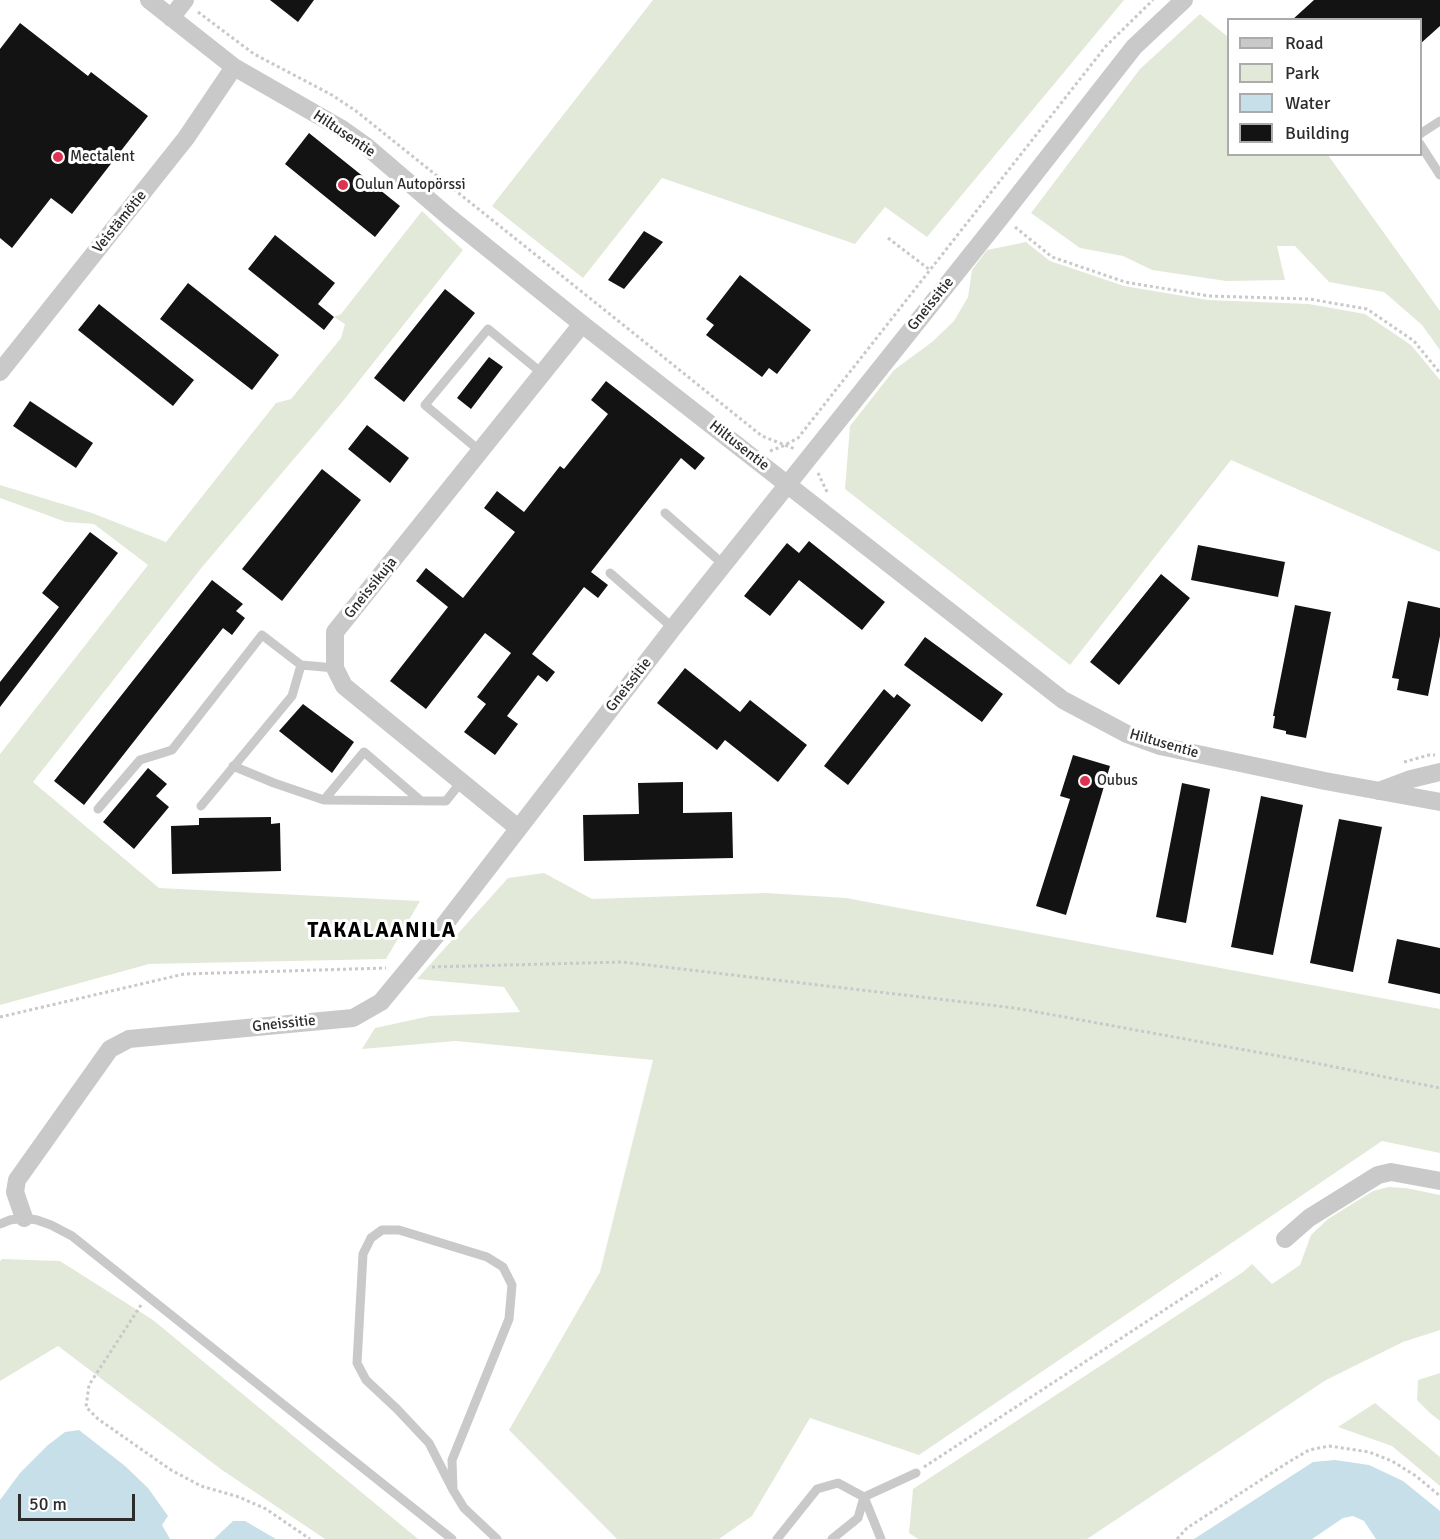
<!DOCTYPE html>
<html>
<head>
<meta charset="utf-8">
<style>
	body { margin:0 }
	#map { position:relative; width:1440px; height:1539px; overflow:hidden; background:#fff; font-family:Signika,sans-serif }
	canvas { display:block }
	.legend { position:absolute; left:1227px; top:18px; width:195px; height:138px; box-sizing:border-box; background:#fff; border:2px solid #ababab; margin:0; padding:8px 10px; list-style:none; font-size:18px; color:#2c2c2c }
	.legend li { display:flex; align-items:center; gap:12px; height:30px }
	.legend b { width:30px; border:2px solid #ababab }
	.scale { position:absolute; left:18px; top:1494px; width:117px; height:27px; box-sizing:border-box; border:3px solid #2c2c2c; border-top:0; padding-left:8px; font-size:18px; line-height:21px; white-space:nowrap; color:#2c2c2c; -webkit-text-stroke:4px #fff; paint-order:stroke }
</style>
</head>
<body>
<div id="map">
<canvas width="1440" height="1539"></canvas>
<ul class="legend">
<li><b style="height:8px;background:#c9c9c9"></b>Road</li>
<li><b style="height:16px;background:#e3e9d9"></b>Park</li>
<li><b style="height:16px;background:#c6dfe9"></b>Water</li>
<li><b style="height:16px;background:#131313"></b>Building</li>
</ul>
<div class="scale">50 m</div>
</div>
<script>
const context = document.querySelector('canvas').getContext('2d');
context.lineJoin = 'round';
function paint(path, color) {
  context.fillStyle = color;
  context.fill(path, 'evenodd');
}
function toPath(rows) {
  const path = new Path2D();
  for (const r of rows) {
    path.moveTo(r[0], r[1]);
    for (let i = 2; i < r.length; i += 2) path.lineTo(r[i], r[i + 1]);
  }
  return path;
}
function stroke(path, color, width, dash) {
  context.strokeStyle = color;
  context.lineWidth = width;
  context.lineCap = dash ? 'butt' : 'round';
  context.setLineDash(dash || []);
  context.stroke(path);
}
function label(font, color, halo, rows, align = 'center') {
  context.font = font + ' Signika,sans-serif';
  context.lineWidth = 6;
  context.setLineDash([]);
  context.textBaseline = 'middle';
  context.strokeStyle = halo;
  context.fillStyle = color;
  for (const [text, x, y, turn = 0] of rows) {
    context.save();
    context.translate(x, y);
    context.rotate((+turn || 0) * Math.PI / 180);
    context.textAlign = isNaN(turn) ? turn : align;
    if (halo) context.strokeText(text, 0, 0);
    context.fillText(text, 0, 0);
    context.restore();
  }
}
paint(toPath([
	[653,0,1124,0,927,237,885,207,855,244,662,178,583,278,492,206],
	[1200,14,1228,37,1228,154,1328,155,1440,311,1440,350,1422,325,1384,292,1329,282,1295,246,1277,246,1285,280,1226,281,1152,270,1123,256,1080,248,1031,213,1140,69],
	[422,211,463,250,343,401,203,566,33,782,159,888,420,901,386,959,149,964,0,1005,0,754,148,565,94,524,66,522,0,498,0,485,92,513,166,542,276,403,291,399,341,338,345,324,334,317,341,314],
	[1026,242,1050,261,1124,286,1208,300,1309,304,1365,314,1411,345,1440,380,1440,552,1231,460,1070,665,845,489,850,426,894,370,932,342,954,321,968,297,972,270,987,250],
	[544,873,592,899,766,893,846,898,1440,1009,1440,1153,1382,1141,919,1455,810,1418,752,1516,719,1539,617,1539,509,1430,600,1272,653,1060,456,1041,362,1049,375,1028,430,1016,520,1012,504,987,417,979,508,878],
	[1388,1187,1406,1188,1440,1195,1440,1330,1403,1342,1326,1380,1087,1539,918,1539,909,1533,913,1489,1243,1272,1252,1264,1272,1284,1300,1265,1311,1235,1328,1219,1373,1191],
	[2,1259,60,1261,153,1320,418,1539,325,1539,222,1470,58,1346,0,1381,0,1261],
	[1440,1373,1440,1421,1430,1413,1417,1400,1418,1380],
	[1375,1403,1440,1457,1440,1486,1392,1446,1338,1427]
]), '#e3e9d9');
paint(toPath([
	[79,1430,125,1466,148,1488,168,1516,162,1525,170,1539,0,1539,0,1500,20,1473,48,1445,65,1432],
	[1335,1460,1369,1465,1403,1481,1440,1511,1440,1539,1376,1539,1364,1521,1353,1516,1343,1518,1312,1539,1194,1539,1313,1462],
	[233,1521,245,1521,276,1539,214,1539]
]), '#c6dfe9');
paint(toPath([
	[270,0,314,0,298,22],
	[1314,0,1440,0,1440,26,1420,44,1420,20,1292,20],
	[20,23,88,76,91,72,148,116,72,214,51,198,12,248,0,238,0,49],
	[309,133,400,206,375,237,285,164],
	[644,231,663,242,624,289,608,280],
	[275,235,335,283,318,304,334,317,324,330,248,269],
	[740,275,811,330,777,374,769,368,762,377,706,335,714,325,706,319],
	[188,283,279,355,252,390,160,319],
	[445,289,475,313,404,402,374,378],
	[99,304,194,380,173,406,78,330],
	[489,357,503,367,471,409,457,398],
	[606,381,705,458,695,470,681,458,591,572,608,585,598,598,584,587,532,654,555,672,547,682,538,675,507,716,518,724,495,755,464,732,486,704,477,697,511,653,485,633,426,709,390,681,448,607,416,581,426,568,463,598,515,532,484,508,497,491,524,512,560,466,564,469,608,414,591,400],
	[30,401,93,443,76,468,13,426],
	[367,425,409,458,390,483,348,449],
	[322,469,361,500,282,601,242,569],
	[90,532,118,553,0,707,0,682,59,607,42,593],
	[809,541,885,602,862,630,799,580,770,616,744,596,787,543,799,553],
	[1198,545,1285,562,1278,597,1191,580],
	[1161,574,1190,598,1119,685,1090,662],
	[212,580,243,604,236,611,245,618,232,635,223,628,84,805,54,781],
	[1408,601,1440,608,1440,636,1428,696,1397,690,1399,679,1392,678],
	[1295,605,1331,612,1306,738,1286,734,1286,731,1273,728,1275,716,1273,716],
	[925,637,1003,694,982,722,904,665],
	[685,668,740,712,750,700,807,745,778,782,725,740,717,750,657,703],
	[884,689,894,698,897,694,911,705,848,785,824,766],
	[303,704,354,742,332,773,279,731],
	[1073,755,1110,766,1066,915,1036,906,1070,799,1060,796],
	[148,768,167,784,156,796,169,807,134,849,103,822],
	[683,782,683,813,732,812,733,858,584,861,583,815,639,814,638,783],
	[1182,783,1210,789,1186,923,1156,917],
	[1261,796,1303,805,1273,955,1231,947],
	[271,817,271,824,280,823,281,871,172,874,171,826,199,825,199,818],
	[1339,819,1382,827,1353,972,1310,963],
	[1397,939,1440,948,1440,994,1388,983]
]), '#131313');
stroke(toPath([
	[198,12,254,54,332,95,356,111,762,436,795,449],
	[1015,227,1052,257,1125,282,1209,296,1309,299,1367,309,1414,341,1440,373],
	[888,238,930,270],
	[770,451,783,446,798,438,1106,46,1153,0],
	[818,473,828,494],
	[1404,762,1429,755,1435,755],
	[432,967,622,962,1015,1008,1295,1059,1440,1088],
	[0,1017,184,974,386,968],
	[141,1305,89,1385,86,1407,98,1419,171,1470,201,1486,239,1497,266,1509,310,1539],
	[924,1467,1221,1273],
	[1177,1539,1187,1528,1287,1463,1309,1450,1329,1446,1369,1452,1392,1461,1416,1476,1440,1496]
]), '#c9c9c9', 3, [3, 3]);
stroke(toPath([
	[1420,134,1440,121],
	[1420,144,1440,175],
	[480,451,425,405,488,329,543,374],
	[665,513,724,565],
	[610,573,673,628],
	[233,766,274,783,324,800,446,801,461,782],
	[324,800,364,752,421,801],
	[201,806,292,696,301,665],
	[98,809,140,760,172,750,262,635,301,665,335,668],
	[0,1224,10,1220,24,1218,37,1220,51,1225,72,1236,452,1539],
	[453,1490,452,1460,509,1319,512,1285,503,1267,487,1257,399,1230,382,1230,371,1238,363,1254,357,1363,366,1380,397,1409,429,1443,453,1490,464,1508,497,1539],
	[777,1539,817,1489,838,1483,864,1497,881,1539],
	[832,1539,858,1518,864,1497,916,1473]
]), '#c9c9c9', 9);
stroke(toPath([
	[149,0,234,67,342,129,366,146,449,217,582,324,1063,700,1127,734,1160,746,1325,781,1440,802],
	[171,18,185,0],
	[0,372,186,138,234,67],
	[1379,791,1411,779,1440,772],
	[518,828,344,686,335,668,335,632,582,324],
	[24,1218,15,1192,17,1180,110,1049,129,1039,353,1018,381,1002,438,933,673,628,1001,217,1134,47,1184,0],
	[1285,1239,1309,1218,1378,1175,1391,1172,1440,1181]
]), '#c9c9c9', 18);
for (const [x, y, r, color] of [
	[58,157,6,"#dd3351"],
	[343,185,6,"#dd3351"],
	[1085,781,6,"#dd3351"]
]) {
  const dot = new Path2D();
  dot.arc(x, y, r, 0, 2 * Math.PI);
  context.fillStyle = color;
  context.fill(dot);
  stroke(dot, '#fff', 2);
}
label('15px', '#2c2c2c', '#fff', [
	["Hiltusentie",344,134,34],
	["Veistämötie",120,222,-51],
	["Gneissitie",931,304,-51],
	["Hiltusentie",739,446,38],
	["Gneissikuja",371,588,-51],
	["Gneissitie",629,685,-52],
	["Hiltusentie",1164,744,16],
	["Gneissitie",284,1024,-6]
]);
label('15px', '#2c2c2c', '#fff', [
	["Mectalent",70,157],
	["Oulun Autopörssi",355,185],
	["Oubus",1097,781]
], 'left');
context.letterSpacing = '1.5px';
label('bold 21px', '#000', '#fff', [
	["TAKALAANILA",382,931]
]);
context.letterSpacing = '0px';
</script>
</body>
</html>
